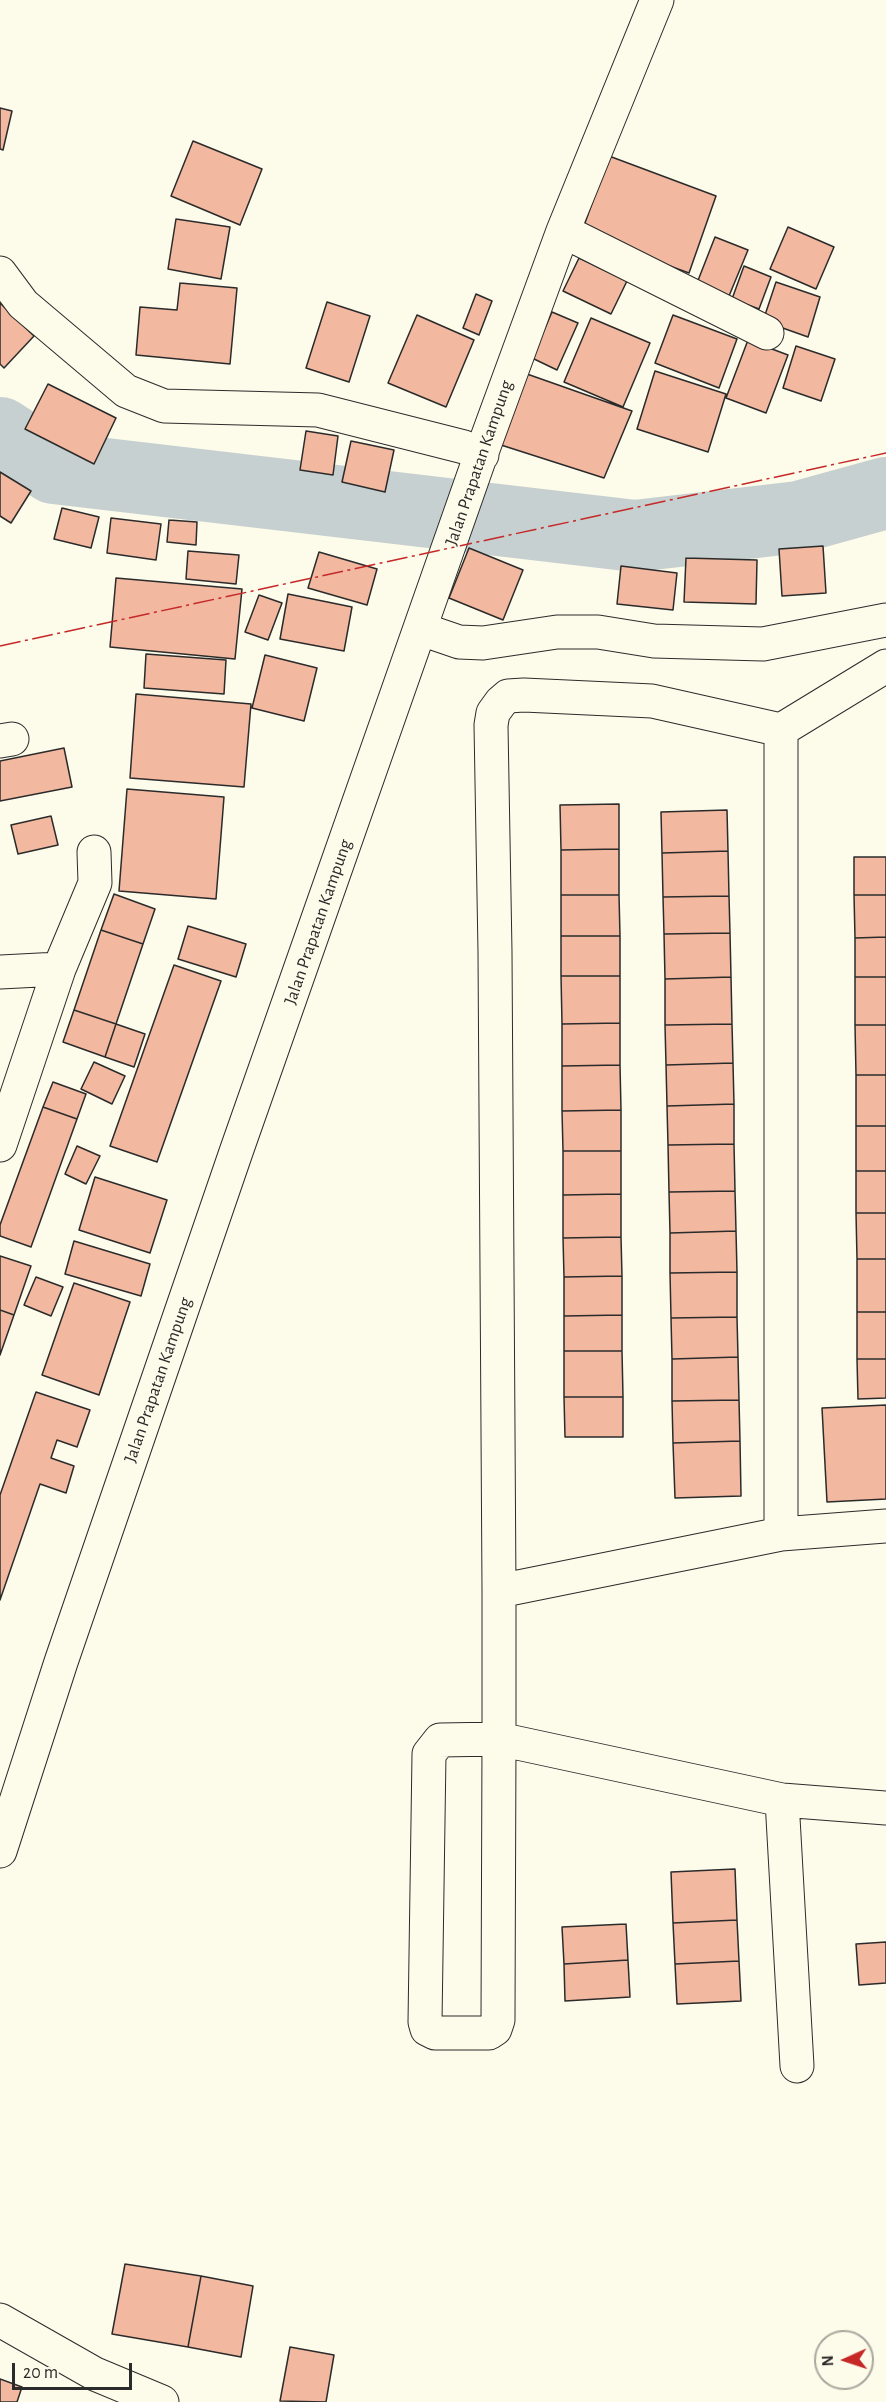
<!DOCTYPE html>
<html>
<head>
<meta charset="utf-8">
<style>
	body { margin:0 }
	#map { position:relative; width:886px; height:2402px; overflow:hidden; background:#fdfbea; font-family:"Alegreya Sans",sans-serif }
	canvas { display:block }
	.north { position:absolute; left:814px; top:2330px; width:60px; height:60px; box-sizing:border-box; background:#fdfbea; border:2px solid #a9a89e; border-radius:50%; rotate:267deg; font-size:16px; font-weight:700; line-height:24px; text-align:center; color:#2b2b2b }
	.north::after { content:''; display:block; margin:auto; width:21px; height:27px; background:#c62828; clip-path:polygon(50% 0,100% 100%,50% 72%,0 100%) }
	.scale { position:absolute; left:12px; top:2363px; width:120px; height:27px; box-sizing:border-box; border:3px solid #2b2b2b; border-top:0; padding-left:8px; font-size:18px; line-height:21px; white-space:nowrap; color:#2b2b2b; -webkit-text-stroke:4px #fdfbea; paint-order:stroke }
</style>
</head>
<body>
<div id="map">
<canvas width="886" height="2402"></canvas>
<div class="north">N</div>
<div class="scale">20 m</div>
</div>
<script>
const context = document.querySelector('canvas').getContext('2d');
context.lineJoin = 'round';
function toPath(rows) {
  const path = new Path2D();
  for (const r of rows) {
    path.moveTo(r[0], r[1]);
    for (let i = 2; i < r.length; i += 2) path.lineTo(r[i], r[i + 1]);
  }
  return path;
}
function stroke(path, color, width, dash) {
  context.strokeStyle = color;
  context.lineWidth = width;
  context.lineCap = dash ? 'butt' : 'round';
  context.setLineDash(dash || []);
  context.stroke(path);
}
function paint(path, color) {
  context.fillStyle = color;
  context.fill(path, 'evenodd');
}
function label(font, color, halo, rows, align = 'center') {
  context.font = font + ' "Alegreya Sans",sans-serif';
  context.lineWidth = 4.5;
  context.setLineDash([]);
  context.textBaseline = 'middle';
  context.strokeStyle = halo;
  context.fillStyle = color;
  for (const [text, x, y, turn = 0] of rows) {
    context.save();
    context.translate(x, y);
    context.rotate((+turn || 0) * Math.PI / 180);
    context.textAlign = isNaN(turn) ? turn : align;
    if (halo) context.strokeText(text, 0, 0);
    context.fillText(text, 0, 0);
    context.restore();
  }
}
stroke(toPath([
	[0,433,54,468,635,536,799,517,886,493]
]), '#c7d0d0', 72);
const building = toPath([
	[0,108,12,111,3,150,0,149,0,108],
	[193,141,262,169,240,225,171,196,193,141],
	[609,156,716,196,689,273,581,234,609,156],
	[176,219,230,227,221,279,168,269,176,219],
	[788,227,834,247,816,289,770,269,788,227],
	[715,237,748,250,729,296,697,283,715,237],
	[579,258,627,281,611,314,563,291,579,258],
	[744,266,771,277,759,309,732,299,744,266],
	[776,282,820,297,808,337,763,321,776,282],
	[180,283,237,288,230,364,136,355,140,307,177,310,180,283],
	[476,294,492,301,479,335,463,328,476,294],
	[327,302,370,316,349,382,306,368,327,302],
	[0,303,34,336,4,368,0,364,0,303],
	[552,312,578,323,557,370,532,358,552,312],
	[417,315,474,340,446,407,388,383,417,315],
	[673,315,737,339,719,388,655,363,673,315],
	[591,318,650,343,623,407,564,382,591,318],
	[748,340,788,355,766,413,726,398,748,340],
	[796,346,835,359,821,401,783,388,796,346],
	[655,371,726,394,708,452,637,429,655,371],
	[527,374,632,411,604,478,501,445,527,374],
	[48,384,116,418,94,464,25,429,48,384],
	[306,431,338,436,333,475,300,470,306,431],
	[351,441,394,450,385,492,342,482,351,441],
	[0,472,31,491,11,523,0,516,0,472],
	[62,508,99,517,91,548,54,539,62,508],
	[111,518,161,524,156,560,107,553,111,518],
	[169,520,197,522,196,545,167,542,169,520],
	[823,546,826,593,782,596,779,549,823,546],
	[469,548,523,570,503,620,449,598,469,548],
	[188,551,239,555,236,584,186,579,188,551],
	[319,552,377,569,367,605,308,588,319,552],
	[686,558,757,560,756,604,684,602,686,558],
	[621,566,677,573,673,610,617,604,621,566],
	[116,578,242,589,235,659,110,647,116,578],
	[288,594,352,607,344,651,280,639,288,594],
	[259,595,282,603,268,640,245,632,259,595],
	[146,654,226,660,224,694,144,688,146,654],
	[265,655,317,668,304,721,252,708,265,655],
	[136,694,251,704,244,787,130,778,136,694],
	[64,748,72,787,0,801,0,761,64,748],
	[127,789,224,797,216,899,119,891,127,789],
	[619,804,619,849,561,850,560,805,619,804],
	[727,810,728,851,662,853,661,812,727,810],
	[51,816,58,845,18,854,11,825,51,816],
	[619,849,619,895,561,895,561,850,619,849],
	[728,851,729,896,663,897,662,853,728,851],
	[854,857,886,857,886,895,854,895,854,857],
	[114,894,155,909,143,944,101,930,114,894],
	[561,895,619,895,620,936,561,936,561,895],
	[854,895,886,895,886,937,855,938,854,895],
	[729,896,730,933,664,934,663,897,729,896],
	[188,926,246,944,236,977,178,959,188,926],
	[101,930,143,944,116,1024,74,1010,101,930],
	[730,933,731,977,665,979,664,934,730,933],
	[561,936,620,936,620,976,561,976,561,936],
	[886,937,886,977,855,977,855,938,886,937],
	[174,965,221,981,157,1162,110,1146,174,965],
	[561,976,620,976,620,1023,562,1024,561,976],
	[731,977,732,1024,665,1025,665,979,731,977],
	[855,977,886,977,886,1025,855,1025,855,977],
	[74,1010,116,1024,105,1057,63,1042,74,1010],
	[620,1023,620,1065,562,1066,562,1024,620,1023],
	[116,1024,145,1034,134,1067,105,1057,116,1024],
	[732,1024,733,1063,666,1065,665,1025,732,1024],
	[855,1025,886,1025,886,1075,856,1075,855,1025],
	[94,1062,125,1076,112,1104,81,1089,94,1062],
	[733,1063,734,1104,667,1106,666,1065,733,1063],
	[620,1065,621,1110,562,1111,562,1066,620,1065],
	[856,1075,886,1075,886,1126,856,1126,856,1075],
	[53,1082,86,1094,77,1119,43,1107,53,1082],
	[734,1104,734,1144,668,1145,667,1106,734,1104],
	[43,1107,77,1119,31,1247,0,1236,0,1225,43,1107],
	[621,1110,621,1151,563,1151,562,1111,621,1110],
	[856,1126,886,1126,886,1171,856,1171,856,1126],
	[734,1144,735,1191,669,1192,668,1145,734,1144],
	[77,1146,100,1156,86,1184,65,1174,77,1146],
	[563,1151,621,1151,621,1194,563,1195,563,1151],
	[856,1171,886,1171,886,1213,856,1213,856,1171],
	[95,1177,167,1200,150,1253,79,1230,95,1177],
	[735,1191,736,1231,670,1233,669,1192,735,1191],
	[621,1194,621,1237,563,1238,563,1195,621,1194],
	[856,1213,886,1213,886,1259,857,1259,856,1213],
	[736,1231,737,1272,670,1273,670,1233,736,1231],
	[621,1237,622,1276,564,1277,563,1238,621,1237],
	[74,1241,150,1264,141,1296,65,1274,74,1241],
	[0,1256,31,1266,14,1315,0,1310,0,1256],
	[857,1259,886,1259,886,1312,857,1312,857,1259],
	[737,1272,737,1317,671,1318,670,1273,737,1272],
	[622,1276,622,1315,564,1316,564,1277,622,1276],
	[36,1277,63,1287,51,1316,24,1305,36,1277],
	[74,1283,130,1302,99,1395,42,1375,74,1283],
	[0,1310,14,1315,0,1355,0,1310],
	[857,1312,886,1312,886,1359,857,1359,857,1312],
	[622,1315,622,1351,564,1351,564,1316,622,1315],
	[737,1317,738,1357,672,1359,671,1318,737,1317],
	[564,1351,622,1351,623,1397,564,1397,564,1351],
	[738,1357,739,1400,672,1401,672,1359,738,1357],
	[857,1359,886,1359,886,1398,858,1399,857,1359],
	[36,1392,90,1410,77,1447,57,1440,51,1458,74,1466,66,1493,40,1484,0,1600,0,1495,36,1392],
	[564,1397,623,1397,623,1437,565,1437,564,1397],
	[739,1400,740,1441,673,1443,672,1401,739,1400],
	[886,1405,886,1499,827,1502,822,1408,886,1405],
	[740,1441,741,1496,675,1498,673,1443,740,1441],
	[735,1869,737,1920,673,1923,671,1872,735,1869],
	[737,1920,739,1961,675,1964,673,1923,737,1920],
	[626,1924,628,1960,564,1964,562,1927,626,1924],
	[886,1942,886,1983,859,1985,856,1944,886,1942],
	[628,1960,630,1997,565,2001,564,1964,628,1960],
	[739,1961,741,2001,677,2004,675,1964,739,1961],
	[125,2264,201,2276,188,2347,112,2334,125,2264],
	[201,2276,253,2286,241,2357,188,2347,201,2276],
	[290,2347,334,2355,326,2402,280,2401,290,2347],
	[0,2379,22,2387,17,2402,0,2402,0,2379]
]);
paint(building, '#f2b8a0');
stroke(building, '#2b2b2b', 1.5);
const minor = toPath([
	[563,231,767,333],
	[0,273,23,304,126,391,164,406,318,410,464,447,482,455],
	[421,629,459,642,483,643,557,632,598,632,654,641,763,644,886,620],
	[886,666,781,730,652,701,524,695,508,696,501,702,493,713,491,725,495,952,499,1591,499,1739,498,2020,495,2029,489,2033,435,2033,427,2029,425,2022,429,1754,440,1740,499,1739,782,1800,886,1808],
	[0,741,12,739],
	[0,972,59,969],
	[0,1145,59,969,95,883,94,852],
	[781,1534,781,730],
	[499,1591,781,1534,886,1526],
	[782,1800,797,2066],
	[0,1851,61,1662,236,1152,479,460,563,231,657,0],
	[0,2320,95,2374,162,2402]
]);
stroke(minor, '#2b2b2b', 35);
stroke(minor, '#fdfbea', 33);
stroke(toPath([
	[0,646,886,453]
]), '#c62828', 1.5, [21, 4.5, 3, 4.5]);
label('18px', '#2b2b2b', '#fdfbea', [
	["Jalan Prapatan Kampung",479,463,-71],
	["Jalan Prapatan Kampung",318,922,-71],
	["Jalan Prapatan Kampung",158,1380,-71]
]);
</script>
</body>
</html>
